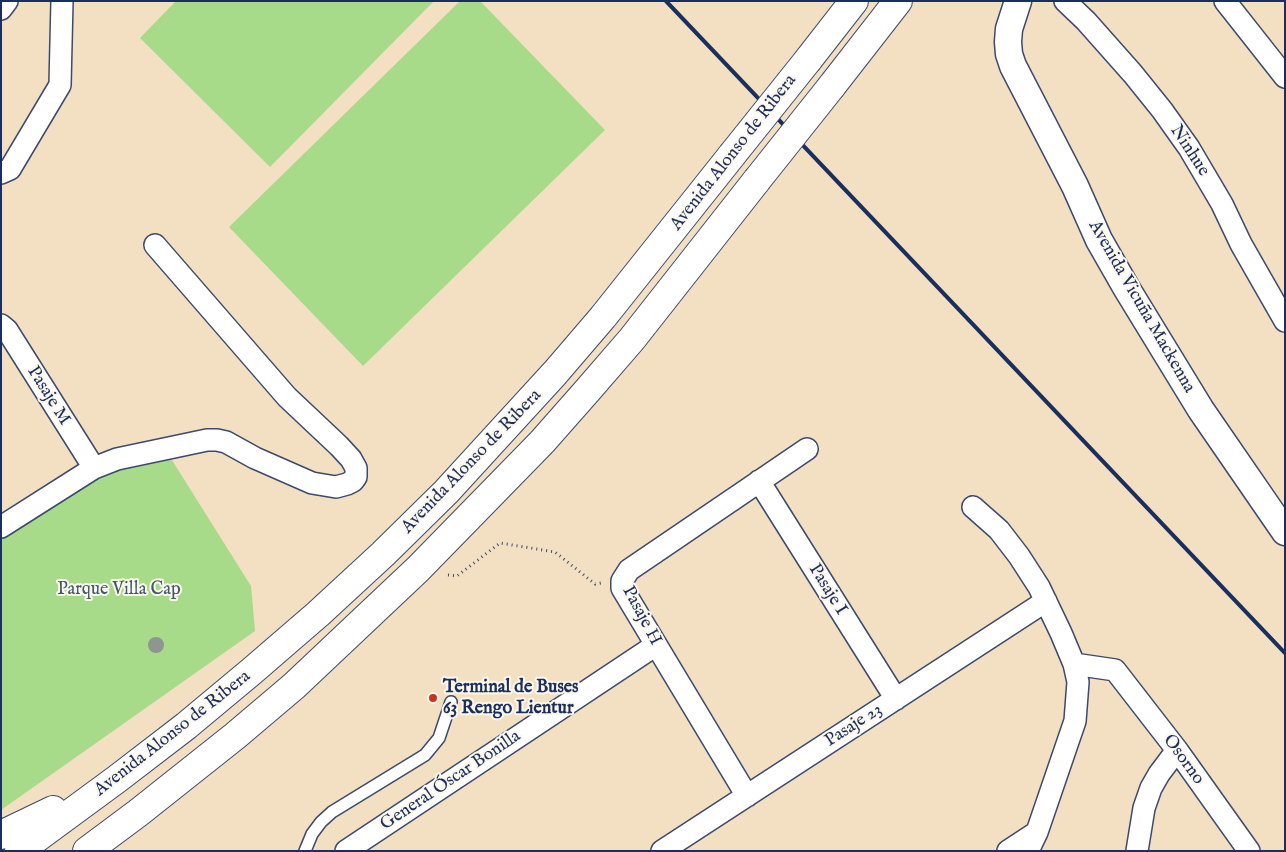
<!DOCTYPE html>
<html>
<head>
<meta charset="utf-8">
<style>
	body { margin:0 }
	#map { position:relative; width:1286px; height:852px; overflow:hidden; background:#f3e0c2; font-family:"IM FELL English",serif }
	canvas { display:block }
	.frame { position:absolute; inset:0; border:2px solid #1b2f5e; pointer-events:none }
</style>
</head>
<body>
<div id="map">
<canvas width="1286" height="852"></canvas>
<div class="frame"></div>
</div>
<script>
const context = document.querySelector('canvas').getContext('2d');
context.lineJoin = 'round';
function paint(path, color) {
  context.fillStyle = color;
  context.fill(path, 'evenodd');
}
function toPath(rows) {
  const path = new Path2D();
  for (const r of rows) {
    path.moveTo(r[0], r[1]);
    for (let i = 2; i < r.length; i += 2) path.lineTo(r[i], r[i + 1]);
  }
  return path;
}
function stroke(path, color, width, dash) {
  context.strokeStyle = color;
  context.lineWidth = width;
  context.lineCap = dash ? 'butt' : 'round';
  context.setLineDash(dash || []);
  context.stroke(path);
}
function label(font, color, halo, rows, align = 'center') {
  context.font = font + ' "IM FELL English",serif';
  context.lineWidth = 4;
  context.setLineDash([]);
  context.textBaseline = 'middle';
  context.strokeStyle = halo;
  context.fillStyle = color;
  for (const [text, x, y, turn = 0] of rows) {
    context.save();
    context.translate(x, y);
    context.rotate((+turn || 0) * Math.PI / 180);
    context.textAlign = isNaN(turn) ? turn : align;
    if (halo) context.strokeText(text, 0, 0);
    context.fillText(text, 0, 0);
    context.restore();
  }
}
paint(toPath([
	[176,1,434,1,270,167,140,38],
	[460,1,480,1,605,130,363,366,229,227],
	[170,457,251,586,255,631,1,810,1,534,80,481]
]), '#a7da89');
const service = toPath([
	[305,851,312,834,321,822,332,812,425,755,439,738,451,702]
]);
const minor = toPath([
	[1065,1,1086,21,1133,74,1162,110,1189,148,1222,204,1241,244,1285,321],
	[1225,1,1285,77],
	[1,9,7,1],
	[1,173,10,169,60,85,62,1],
	[1,325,7,330,94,468],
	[759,481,896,699],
	[973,507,999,530,1019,556,1039,587,1061,633,1074,664,1078,682,1075,721,1037,832,1028,851],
	[1,527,94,468,117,459,207,440,217,440,226,442,255,458,312,483,336,487,347,484,353,481,356,477,356,468,351,459,339,446,287,397,155,245],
	[1074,664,1115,670,1177,750,1249,851],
	[747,796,625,593,622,588,622,581,629,570,807,449],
	[346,851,656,645],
	[662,851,1046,601],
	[1008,851,1037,832],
	[1137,851,1144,808,1151,788,1159,774,1177,750]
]);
const tertiary = toPath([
	[1018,1,1009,29,1008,42,1009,54,1013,66,1075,186,1099,240,1127,289,1201,410,1285,532]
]);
const trunk = toPath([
	[808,60,854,1],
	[831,87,898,1],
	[1,835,53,810],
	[19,851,117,779,186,726,252,671,318,614,383,554,446,492,555,373,603,317,732,155],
	[87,851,138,813,235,736,294,686,418,569,542,442,587,391,632,339,757,180]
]);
stroke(service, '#3b4a6d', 14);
stroke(minor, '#3b4a6d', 24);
stroke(tertiary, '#3b4a6d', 29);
stroke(trunk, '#3b4a6d', 30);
stroke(toPath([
	[448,575,457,576,500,543,555,552,595,584,601,583]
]), '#3b4a6d', 3, [1, 4]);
stroke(service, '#fff', 11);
stroke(minor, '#fff', 21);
stroke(tertiary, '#fff', 26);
stroke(trunk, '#fff', 28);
stroke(toPath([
	[666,1,1285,653]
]), '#1b2f5e', 4);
const trunkBridge = toPath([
	[732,155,808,60],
	[757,180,831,87]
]);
stroke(trunkBridge, '#3b4a6d', 30, []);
stroke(trunkBridge, '#fff', 28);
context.fillStyle = '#8f9691';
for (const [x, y] of [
	[156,645]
]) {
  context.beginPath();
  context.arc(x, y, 8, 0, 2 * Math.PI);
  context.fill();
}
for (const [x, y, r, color] of [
	[433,698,5,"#c8321e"]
]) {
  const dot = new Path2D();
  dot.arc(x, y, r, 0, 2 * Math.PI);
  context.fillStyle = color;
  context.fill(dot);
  stroke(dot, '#fbf7ec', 2);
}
label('18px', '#1b2f5e', '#fbf7ec', [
	["Ninhue",1189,151,57],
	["Avenida Alonso de Ribera",734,153,-52],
	["Avenida Vicuña Mackenna",1141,307,60],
	["Pasaje M",48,396,58],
	["Avenida Alonso de Ribera",472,462,-46],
	["Pasaje I",827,590,58],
	["Pasaje H",641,616,62],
	["Pasaje 23",854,726,-33],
	["Avenida Alonso de Ribera",173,734,-38],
	["Osorno",1183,760,54],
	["General Óscar Bonilla",451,781,-34]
]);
label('18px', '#3e5a69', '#fbf7ec', [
	["Parque Villa Cap",119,590]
]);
label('bold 18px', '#1b2f5e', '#fbf7ec', [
	["Terminal de Buses",443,688],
	["63 Rengo Lientur",443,709]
], 'left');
</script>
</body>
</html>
